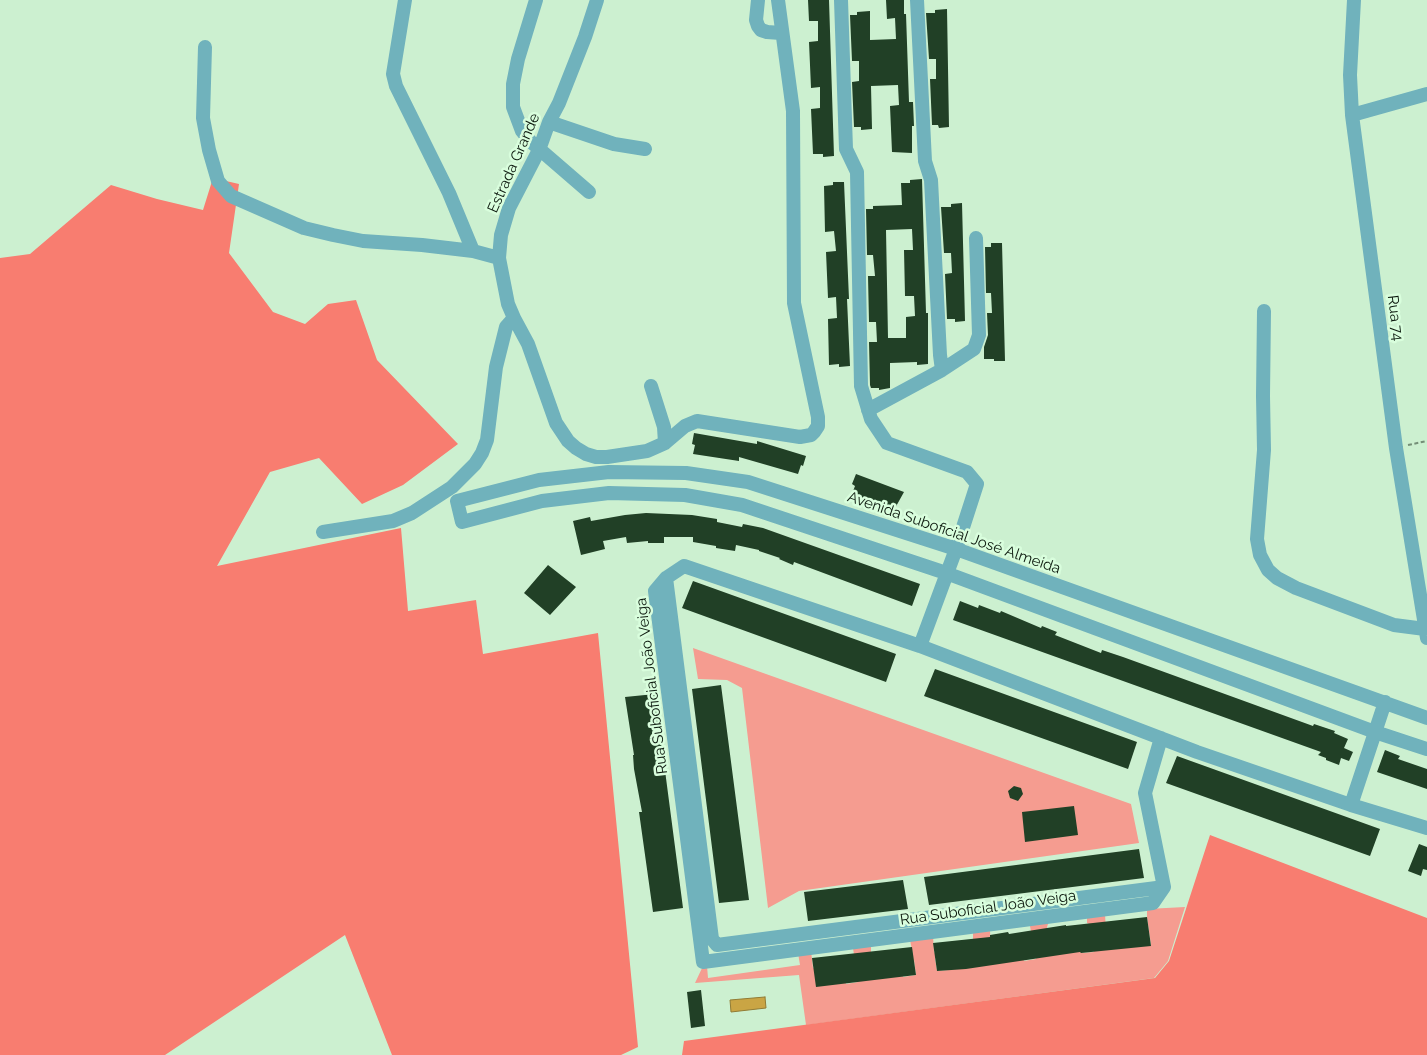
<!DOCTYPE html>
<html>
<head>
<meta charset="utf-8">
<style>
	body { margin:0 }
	canvas { display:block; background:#ccf0d0 }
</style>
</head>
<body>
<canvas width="1427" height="1055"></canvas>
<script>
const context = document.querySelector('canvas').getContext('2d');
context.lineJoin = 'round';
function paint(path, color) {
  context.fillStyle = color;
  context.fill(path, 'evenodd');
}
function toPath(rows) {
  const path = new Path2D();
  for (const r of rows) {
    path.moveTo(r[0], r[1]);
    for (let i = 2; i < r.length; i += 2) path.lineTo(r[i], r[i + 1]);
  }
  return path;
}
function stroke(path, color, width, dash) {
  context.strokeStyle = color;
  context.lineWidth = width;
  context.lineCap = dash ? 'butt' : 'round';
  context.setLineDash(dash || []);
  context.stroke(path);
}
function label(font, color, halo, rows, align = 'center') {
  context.font = font + ' Raleway,sans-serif';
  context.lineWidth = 5;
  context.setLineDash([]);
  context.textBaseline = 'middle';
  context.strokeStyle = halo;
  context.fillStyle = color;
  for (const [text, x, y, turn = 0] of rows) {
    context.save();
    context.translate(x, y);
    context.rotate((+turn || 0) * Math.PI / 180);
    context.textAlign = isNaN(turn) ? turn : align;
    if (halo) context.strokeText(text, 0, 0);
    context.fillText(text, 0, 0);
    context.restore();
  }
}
paint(toPath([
	[693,648,1131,804,1139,843,799,891,768,908,742,688,727,680,698,679],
	[1185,907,1168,961,1154,978,806,1025,799,975,695,983,703,966,707,966,708,978,800,965,798,953,811,951,813,968,845,977,846,984,858,982,853,948,871,945,871,960,902,969,903,977,916,975,914,960,908,961,913,955,910,940,933,936,934,952,939,957,935,958,937,971,949,970,975,939,973,939,973,933,990,931,991,945,1022,953,1024,961,1036,959,1030,926,1049,921,1047,927,1049,937,1080,946,1081,953,1094,952,1089,924,1087,923,1087,917,1105,914,1106,931,1151,945,1147,917,1147,909]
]), '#f59c90');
paint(toPath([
	[213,178,239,184,229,253,273,312,305,324,328,304,356,300,377,360,458,444,403,485,362,504,319,458,270,472,217,566,401,528,408,611,476,600,483,654,598,633,638,1047,621,1055,392,1055,345,935,165,1055,0,1055,0,258,30,254,111,185,157,199,203,210],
	[1210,835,1427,918,1427,1055,682,1055,684,1041,1155,978,1169,961]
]), '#f87d70');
const water = toPath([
	[765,997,766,1008,731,1012,730,1000,765,997]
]);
paint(water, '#caa544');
stroke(water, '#917b34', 1);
paint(toPath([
	[808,0,829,0,834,156,823,157,823,154,813,154,811,109,820,108,820,87,811,88,809,42,818,41,818,21,809,21],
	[886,0,904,0,904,14,906,14,909,102,913,102,914,126,912,126,912,153,892,152,890,106,899,105,898,85,871,86,872,129,861,130,861,127,854,127,852,82,859,81,859,61,852,61,850,15,857,15,857,12,870,11,870,40,896,39,895,18,887,19],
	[947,9,949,127,939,128,938,125,932,125,930,79,936,79,936,59,929,59,926,13,935,13,935,10],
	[922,179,926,313,928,313,928,364,917,365,917,362,890,363,890,388,879,390,879,388,871,388,870,385,869,342,877,342,876,322,869,322,868,276,875,276,873,255,867,255,866,209,873,209,873,206,902,205,901,183,910,183,910,180],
	[912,229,913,250,904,250,905,296,914,296,915,316,906,317,906,338,888,338,886,230],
	[833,182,844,182,849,299,847,299,850,366,839,367,839,364,829,365,828,319,837,318,836,297,828,298,826,252,836,251,834,231,825,232,824,186,833,185],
	[962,203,965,321,955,322,955,319,947,319,945,274,952,273,951,253,944,253,941,207,951,207,951,204],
	[991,243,1002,243,1005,361,994,361,994,359,984,359,984,347,988,335,987,313,992,313,991,293,986,293,985,247,991,247],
	[694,433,757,444,757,441,806,456,803,466,801,465,798,474,739,457,739,461,693,454,695,445,692,444],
	[856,474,904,492,894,510,852,494,855,486,852,484],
	[646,513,692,515,717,519,717,522,742,527,743,524,763,528,920,584,912,606,794,562,793,565,779,559,780,558,759,551,759,550,736,545,735,551,716,548,716,546,693,542,693,537,664,537,664,543,648,543,648,541,627,543,626,537,603,541,605,549,581,555,573,521,590,517,591,521,625,515],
	[548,565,576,587,550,615,524,593],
	[693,581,896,654,886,682,682,608],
	[960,601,978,608,979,605,1000,613,1001,611,1041,628,1042,626,1057,632,1055,635,1101,653,1102,650,1123,657,1313,726,1314,724,1335,731,1334,733,1348,739,1344,748,1353,752,1349,761,1341,758,1339,765,1326,760,1326,758,1318,755,1321,752,953,620],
	[935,669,1137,742,1128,769,924,696],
	[721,685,749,900,719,903,692,689],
	[655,694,683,908,653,912,639,812,642,812,634,769,633,755,634,755,625,697],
	[1385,750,1400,756,1398,759,1427,769,1427,789,1377,772],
	[1177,756,1380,829,1370,856,1166,783],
	[1014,786,1021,788,1023,794,1018,801,1010,798,1008,791],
	[1074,806,1078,835,1025,842,1022,812],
	[1419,844,1427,847,1427,870,1423,869,1421,876,1408,871],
	[1139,849,1144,878,929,905,924,877],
	[903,880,908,909,808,921,804,892],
	[1147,917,1151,946,1081,953,1080,952,966,969,937,971,933,943,990,937,990,935,1008,932,1009,934,1066,925,1066,926],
	[912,947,916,975,816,987,812,958],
	[701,990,705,1026,691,1028,687,992]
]), '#214026');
stroke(toPath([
	[1408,445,1427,441]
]), '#748e77', 2, [4, 2.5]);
stroke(toPath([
	[405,0,393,74,396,86,449,193,473,251],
	[536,0,518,59,513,84,513,107,522,131,530,141,589,192],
	[758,0,756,20,758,26,761,30,767,32,781,33],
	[841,0,846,149,857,172,861,386,871,419,887,443,967,472,977,484,956,549,920,646],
	[917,0,925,161,931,180,940,355,942,370],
	[1354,0,1350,75,1352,115,1396,448,1427,638],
	[205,47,203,118,209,150,218,181,231,196,304,228,333,235,363,241,422,245,473,251,499,258],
	[1352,115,1427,94],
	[549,122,614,144,645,149],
	[1264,311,1263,396,1264,450,1257,539,1260,555,1268,570,1277,578,1296,588,1394,625,1425,629],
	[514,318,528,344,556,423,568,441,576,448,586,454,596,457,607,457,647,451,665,443,685,426,697,421,800,437,811,435,814,432,818,426,818,417,794,303,793,111,778,0],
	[651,386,664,427,665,443],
	[868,410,942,370,974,349,979,335,976,238],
	[323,532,393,521,412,513,452,487,475,464,482,453,487,440,496,367,506,327,514,318,508,304,499,258,501,235,509,208,539,150,549,122,559,103,585,37,597,0],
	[666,578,712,939,717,945,1164,887],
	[1427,718,956,549,748,482,686,473,609,472,539,480,457,501,462,522,542,501,609,493,685,495,742,505,946,573,1375,732,1427,749],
	[1161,738,1145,793,1164,887,1153,903,703,962,655,591,666,578,684,566,920,646,1197,752,1351,805,1427,828],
	[1351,805,1385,702]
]), '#70b2bc', 14);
label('15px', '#0c190e', '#d9fedd', [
	["Estrada Grande",514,163,-66],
	["Rua 74",1395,318,83],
	["Avenida Suboficial José Almeida",954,533,19],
	["Rua Suboficial João Veiga",652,686,-97],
	["Rua Suboficial João Veiga",988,908,-8]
]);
</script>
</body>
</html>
